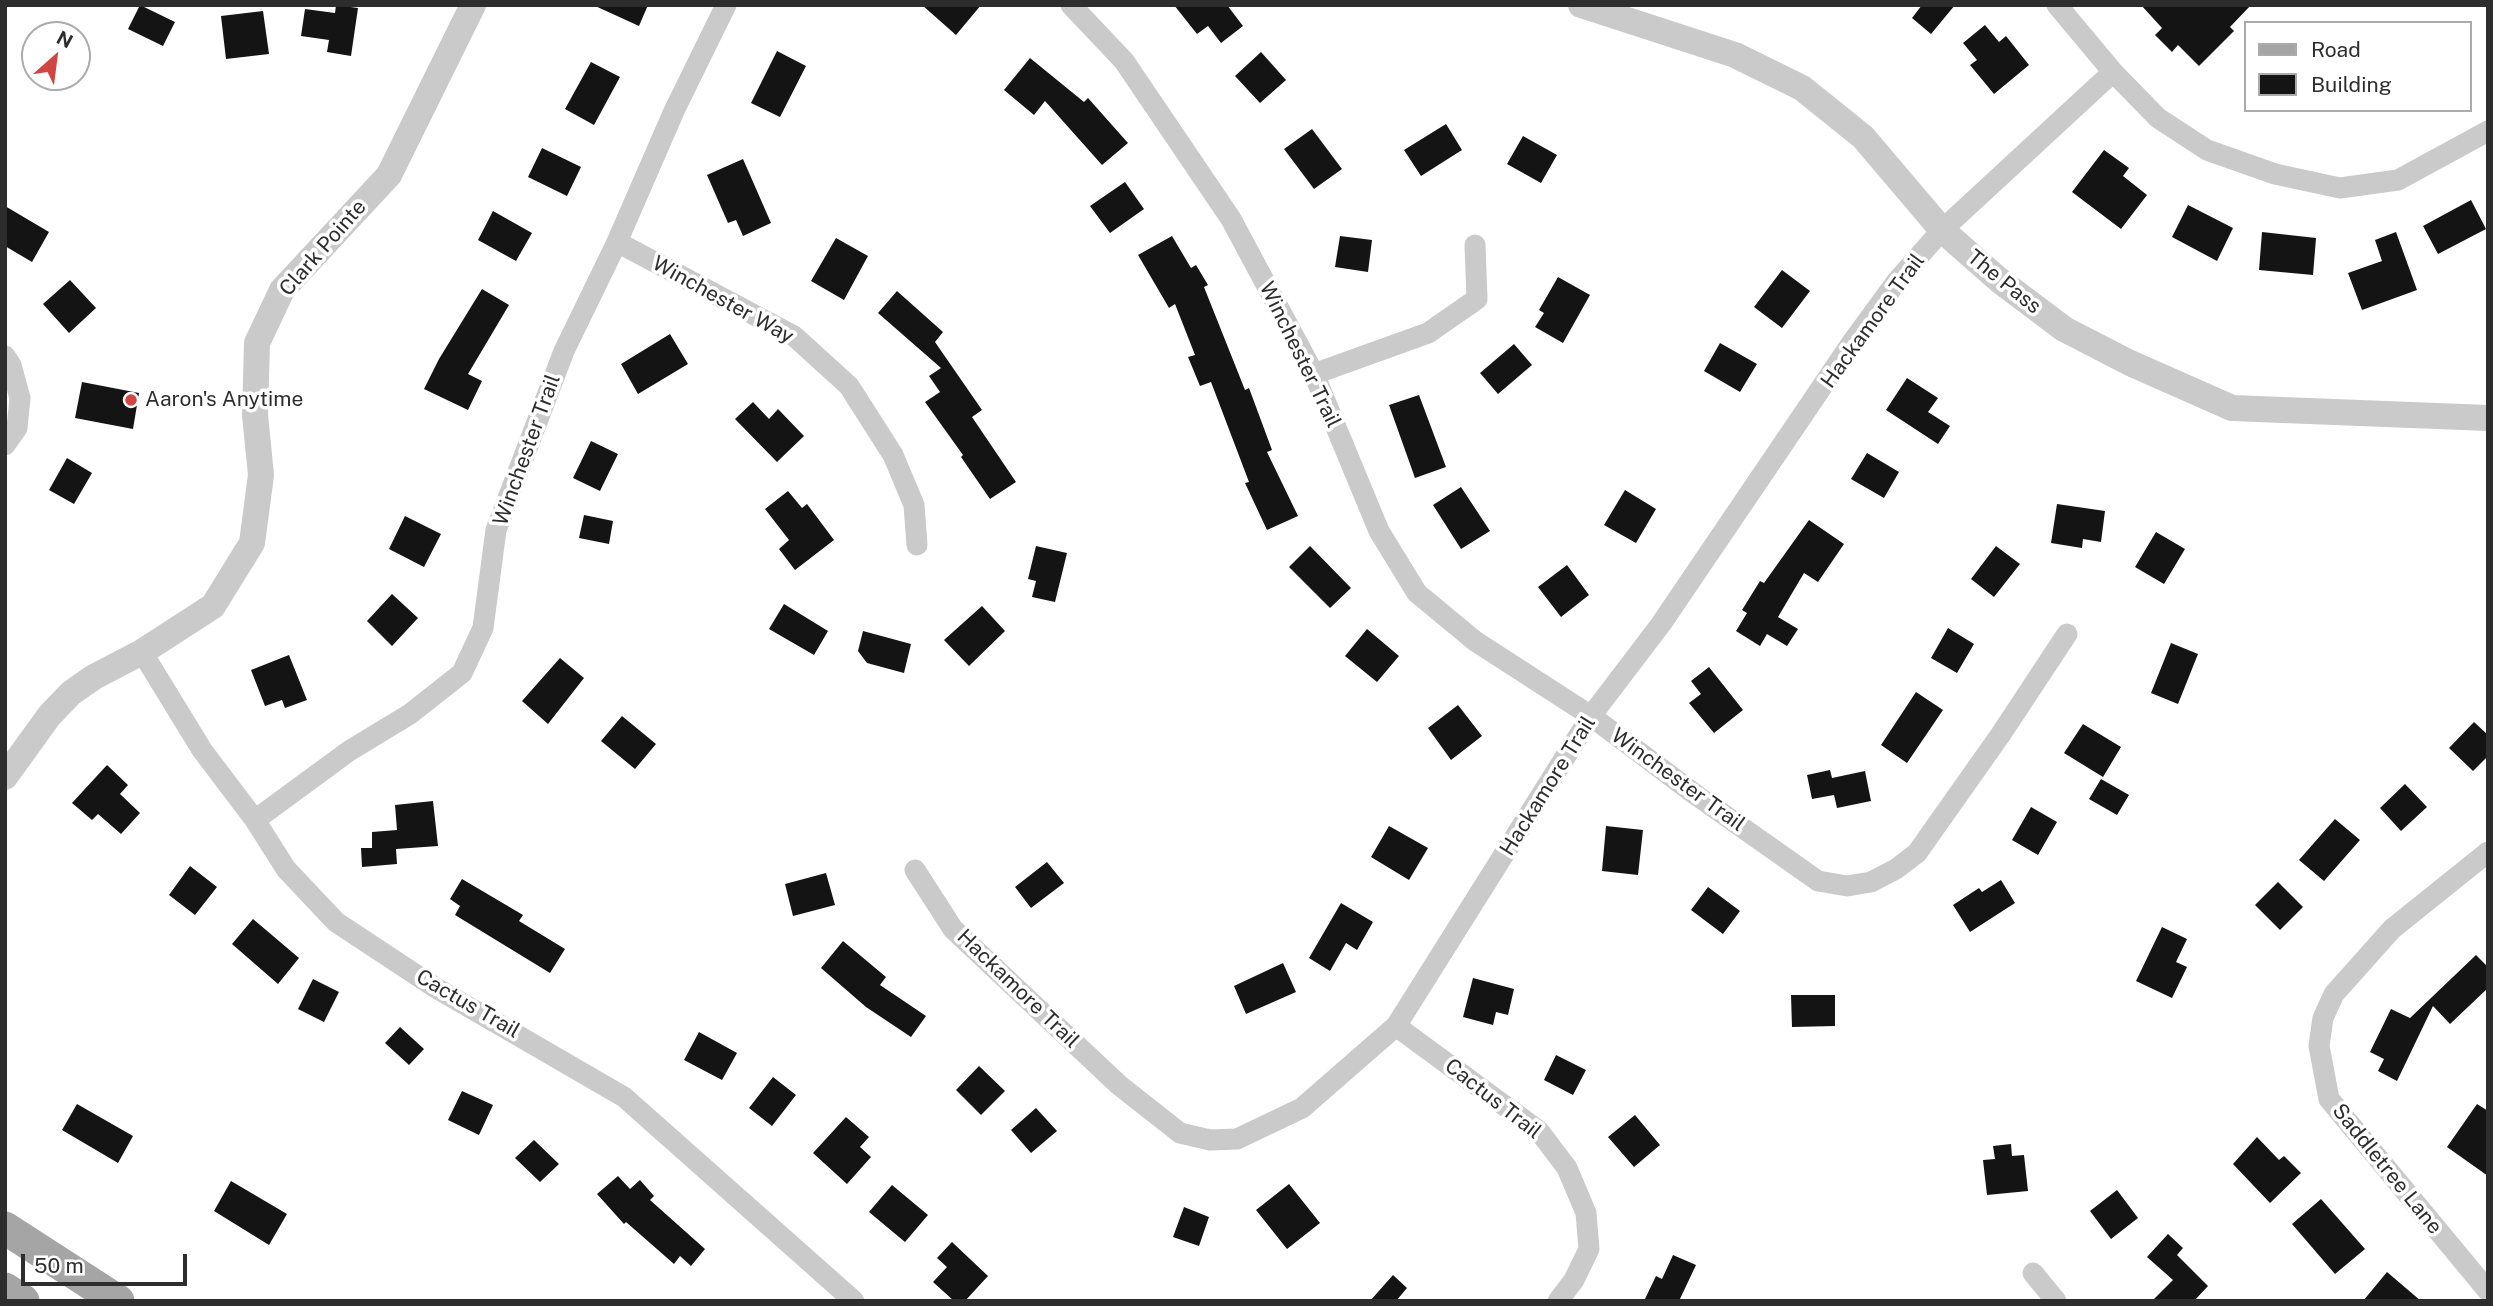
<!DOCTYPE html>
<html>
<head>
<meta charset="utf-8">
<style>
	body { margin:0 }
	#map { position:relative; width:2493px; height:1306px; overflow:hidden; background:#fff; font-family:"Public Sans",sans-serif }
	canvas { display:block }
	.frame { position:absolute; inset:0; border:7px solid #2d2d2d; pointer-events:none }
	.legend { position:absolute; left:2244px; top:21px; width:228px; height:91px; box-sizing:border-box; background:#fff; border:2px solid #ababab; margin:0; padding:9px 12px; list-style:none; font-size:21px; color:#2d2d2d }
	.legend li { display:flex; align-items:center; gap:14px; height:35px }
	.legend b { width:35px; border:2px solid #ababab }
	.north { position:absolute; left:21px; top:21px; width:70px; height:70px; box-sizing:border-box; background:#fff; border:2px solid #ababab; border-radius:50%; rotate:28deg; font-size:19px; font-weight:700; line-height:28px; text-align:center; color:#2d2d2d }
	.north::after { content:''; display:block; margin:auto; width:24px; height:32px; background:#d14642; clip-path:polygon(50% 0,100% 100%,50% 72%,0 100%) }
	.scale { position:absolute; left:21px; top:1254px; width:166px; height:32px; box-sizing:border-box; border:4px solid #2d2d2d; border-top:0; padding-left:9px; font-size:21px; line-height:24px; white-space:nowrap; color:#2d2d2d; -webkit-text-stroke:5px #fff; paint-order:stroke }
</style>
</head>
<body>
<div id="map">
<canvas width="2493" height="1306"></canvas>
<div class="frame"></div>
<ul class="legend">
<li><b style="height:9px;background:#a5a5a5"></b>Road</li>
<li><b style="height:19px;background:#141414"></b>Building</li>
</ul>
<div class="north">N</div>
<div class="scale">50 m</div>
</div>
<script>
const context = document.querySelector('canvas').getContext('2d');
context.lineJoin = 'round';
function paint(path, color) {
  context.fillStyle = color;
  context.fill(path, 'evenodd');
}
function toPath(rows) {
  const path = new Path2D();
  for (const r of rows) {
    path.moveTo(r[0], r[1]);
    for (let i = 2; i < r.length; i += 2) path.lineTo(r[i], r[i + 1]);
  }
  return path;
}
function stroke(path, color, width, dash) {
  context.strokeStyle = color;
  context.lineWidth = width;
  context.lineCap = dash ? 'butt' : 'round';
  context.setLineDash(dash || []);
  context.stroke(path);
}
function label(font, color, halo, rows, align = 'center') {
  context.font = font + ' "Public Sans",sans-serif';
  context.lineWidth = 7;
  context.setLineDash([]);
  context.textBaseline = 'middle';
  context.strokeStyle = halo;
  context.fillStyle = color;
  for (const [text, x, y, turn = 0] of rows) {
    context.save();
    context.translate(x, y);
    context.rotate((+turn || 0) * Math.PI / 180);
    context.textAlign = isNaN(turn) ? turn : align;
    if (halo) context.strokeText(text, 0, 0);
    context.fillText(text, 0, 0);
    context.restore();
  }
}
paint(toPath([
	[140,5,175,22,163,46,128,29],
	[336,5,358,8,351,56,327,52,329,40,301,36,305,9,335,13],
	[593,5,648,5,639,26],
	[922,5,981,5,956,35],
	[1174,5,1227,5,1243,26,1221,43,1208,26,1197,34],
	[1922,5,1955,5,1931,34,1912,18],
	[2141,5,2251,5,2230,27,2234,31,2199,66,2178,45,2172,52,2155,35,2162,28],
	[263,11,269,54,226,59,221,16],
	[1985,25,1999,42,2006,36,2029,65,1994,94,1970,65,1977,60,1963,43],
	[777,51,806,66,780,117,751,103],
	[1261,52,1286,80,1260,103,1235,76],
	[1030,58,1084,102,1088,98,1128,143,1102,165,1045,101,1034,115,1004,90],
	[591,62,620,77,594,125,565,109],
	[1446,124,1462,150,1421,176,1404,150],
	[1312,129,1342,169,1314,189,1284,149],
	[1523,136,1557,155,1541,183,1507,164],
	[542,148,581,167,567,196,528,177],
	[2104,150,2129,168,2123,176,2147,195,2121,229,2072,192],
	[743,159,771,223,743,236,736,220,728,223,707,175],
	[1125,182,1144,209,1110,233,1090,206],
	[2471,200,2486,229,2438,254,2423,226],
	[2188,205,2233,228,2217,261,2172,237],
	[5,206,49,232,32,262,5,246],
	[493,211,532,233,516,261,478,240],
	[2262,232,2316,238,2313,275,2259,270],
	[2396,232,2417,290,2362,310,2348,273,2382,261,2375,240],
	[1172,236,1191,268,1196,265,1208,285,1204,287,1245,390,1249,388,1272,450,1267,452,1298,516,1267,530,1245,483,1249,482,1211,382,1200,386,1188,357,1195,355,1175,304,1169,308,1138,255],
	[1340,236,1372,240,1368,272,1335,267],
	[836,238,868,256,844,300,811,281],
	[1782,270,1810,291,1782,328,1754,307],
	[1558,277,1590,295,1563,343,1535,327,1544,313,1539,310],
	[70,280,96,308,69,333,43,304],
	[482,289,509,305,468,374,482,381,468,410,424,389,439,359],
	[897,291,943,332,935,342,982,410,972,417,1016,482,990,499,961,457,963,455,925,402,940,392,929,376,941,368,878,313],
	[670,334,688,364,638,394,621,364],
	[1720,343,1757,364,1740,392,1704,371],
	[1514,344,1532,365,1498,394,1480,373],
	[1907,378,1938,398,1928,412,1950,426,1938,444,1886,410],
	[82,382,139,393,133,429,75,418],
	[1419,395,1446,467,1415,478,1389,405],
	[753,402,769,419,778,409,804,436,777,462,735,419],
	[591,441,618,454,600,491,573,478],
	[1867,453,1899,472,1884,498,1851,479],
	[67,458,92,473,74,504,49,490],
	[1461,487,1490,531,1461,549,1433,505],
	[1625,490,1656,509,1636,543,1604,525],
	[788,491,802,508,807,504,834,540,795,570,779,549,789,540,765,509],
	[2057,504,2105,511,2101,542,2083,539,2082,548,2051,543],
	[584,515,613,521,609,544,579,538],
	[405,516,441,534,424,567,389,549],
	[1809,520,1844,544,1818,582,1804,573,1778,617,1798,629,1787,646,1767,634,1760,646,1736,631,1747,613,1742,610,1760,581,1764,583],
	[2156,532,2185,549,2164,584,2135,567],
	[1036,546,1067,553,1055,602,1032,597,1036,581,1028,579],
	[1310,546,1351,588,1330,608,1289,567],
	[1996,546,2020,564,1994,597,1971,579],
	[1567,565,1589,595,1561,617,1538,587],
	[392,594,418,618,392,646,367,621],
	[784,604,828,631,814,655,769,629],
	[982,606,1005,631,969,666,944,640],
	[1948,628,1974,644,1957,673,1931,658],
	[1367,629,1399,656,1377,682,1345,656],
	[863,631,911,644,904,673,867,663,858,651],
	[2171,643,2198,654,2178,704,2151,693],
	[289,655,307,700,285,708,282,700,265,706,251,670],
	[560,658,584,678,548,724,522,701],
	[1709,667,1743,710,1714,733,1689,703,1701,694,1691,681],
	[1916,692,1943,710,1907,763,1881,745],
	[1458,705,1482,736,1451,760,1428,728],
	[622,716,656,744,635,769,601,741],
	[2474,722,2488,735,2488,756,2473,771,2449,748],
	[2083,724,2121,747,2103,777,2064,753],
	[107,765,128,785,120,794,140,813,121,834,98,814,92,820,72,803],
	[1830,770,1832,778,1865,771,1871,801,1837,808,1834,795,1812,799,1807,775],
	[2101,779,2129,795,2117,815,2089,799],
	[2405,784,2427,807,2401,831,2380,808],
	[433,801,438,846,396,849,397,864,362,867,361,848,372,848,372,832,397,830,395,805],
	[2031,807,2057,822,2038,855,2012,840],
	[2335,819,2360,840,2324,881,2299,860],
	[1389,826,1428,848,1409,880,1371,857],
	[1606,826,1643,830,1638,875,1602,871],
	[1047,862,1064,883,1031,908,1015,887],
	[190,866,217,887,195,915,169,895],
	[826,873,835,905,793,916,785,884],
	[462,879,523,915,519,921,565,949,550,973,455,915,460,906,450,899],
	[2001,880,2015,903,1970,932,1953,905,1979,888,1982,892],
	[2278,882,2303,907,2280,930,2255,905],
	[1708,887,1740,911,1723,934,1691,910],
	[1341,903,1373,922,1357,950,1346,943,1330,971,1309,958],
	[253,919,299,958,278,984,232,944],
	[2162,927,2187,939,2176,962,2187,967,2172,998,2136,981],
	[843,941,886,977,880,985,926,1016,911,1037,866,1007,821,968],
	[2476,955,2488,967,2488,988,2450,1024,2433,1006,2397,1081,2378,1071,2384,1059,2370,1052,2391,1009,2410,1018],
	[1283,963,1296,992,1246,1014,1234,986],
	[1473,978,1514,989,1508,1015,1496,1012,1493,1025,1463,1017],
	[313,979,339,992,324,1022,298,1009],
	[1791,995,1835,995,1835,1026,1792,1027],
	[400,1027,424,1049,409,1065,385,1043],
	[699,1032,737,1053,722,1080,684,1060],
	[1556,1055,1586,1070,1573,1095,1544,1080],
	[979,1066,1005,1091,981,1115,956,1090],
	[773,1077,796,1095,772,1126,749,1108],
	[462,1091,493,1105,479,1135,448,1120],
	[77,1104,133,1136,118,1163,62,1130],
	[2477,1104,2488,1111,2488,1176,2447,1147],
	[1036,1108,1057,1131,1031,1153,1011,1130],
	[1635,1115,1660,1145,1634,1167,1608,1137],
	[846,1117,869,1137,860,1147,871,1157,847,1184,813,1153],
	[2257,1137,2279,1160,2284,1156,2301,1173,2270,1203,2233,1164],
	[534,1140,559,1164,540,1182,515,1158],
	[2011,1144,2012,1156,2024,1155,2028,1191,1987,1195,1983,1160,1995,1159,1993,1146],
	[618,1176,630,1189,640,1180,654,1196,650,1200,705,1249,691,1266,680,1256,674,1264,626,1222,624,1224,597,1194],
	[231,1181,287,1214,269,1245,214,1211],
	[1289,1184,1320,1223,1287,1249,1256,1210],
	[892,1185,928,1215,905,1242,869,1212],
	[2117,1190,2138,1218,2111,1239,2090,1211],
	[2321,1199,2365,1249,2335,1274,2292,1224],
	[1184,1207,1209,1217,1199,1246,1173,1237],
	[2168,1234,2183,1248,2177,1255,2208,1286,2194,1301,2152,1301,2173,1280,2147,1257],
	[952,1242,988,1276,965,1301,954,1301,933,1282,947,1267,937,1258],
	[1673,1255,1696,1265,1679,1301,1644,1301,1656,1276,1662,1279],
	[2387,1272,2421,1301,2363,1301],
	[1393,1275,1407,1288,1396,1301,1370,1301]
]), '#141414');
stroke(toPath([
	[1071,5,1124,61,1231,219,1314,374,1379,531,1417,593,1475,641,1591,716,1696,795,1818,881,1847,886,1871,882,1896,869,1917,853,2001,734,2067,634],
	[2057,5,2113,72,2158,118,2207,150,2275,174,2340,188,2398,180,2488,131],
	[617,242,794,336,849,386,893,455,914,505,917,545],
	[5,356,11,365,20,398,17,428,5,445],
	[1314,374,1428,333,1477,299,1475,245],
	[142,652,202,750,255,820,286,869,336,922,436,988,624,1097,854,1301],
	[255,820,349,751,410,714,462,673,483,628,496,530,564,351,617,242,674,111,726,5],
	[2488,852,2392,929,2334,994,2323,1018,2319,1046,2329,1099,2488,1291],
	[915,870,953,929,1119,1085,1180,1133,1210,1140,1237,1139,1302,1108,1396,1026,1591,716,1661,624,1853,341,1897,281,1942,230,2113,72],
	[1396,1026,1539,1131,1567,1168,1586,1213,1589,1249,1574,1280,1558,1301],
	[2033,1273,2056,1301]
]), '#cacaca', 21);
stroke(toPath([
	[1581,5,1735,55,1802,88,1863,137,1942,230,1999,280,2064,329,2130,363,2232,408,2488,418],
	[5,777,49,716,71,693,94,677,142,652,213,606,252,543,261,475,255,415,257,343,282,290,389,175,473,5]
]), '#cacaca', 26);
stroke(toPath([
	[5,1228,118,1301],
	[5,1289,23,1301]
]), '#a5a5a5', 33);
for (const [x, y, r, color] of [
	[131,400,7,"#d14642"]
]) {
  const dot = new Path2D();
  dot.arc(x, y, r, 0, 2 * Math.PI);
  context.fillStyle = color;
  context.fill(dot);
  stroke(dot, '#fff', 2.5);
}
label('21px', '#2d2d2d', '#fff', [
	["Clark Pointe",323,248,-49],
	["The Pass",2004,282,39],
	["Winchester Way",723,300,29],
	["Hackamore Trail",1873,321,-54],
	["Winchester Trail",1300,355,64],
	["Winchester Trail",527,450,-70],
	["Winchester Trail",1678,780,36],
	["Hackamore Trail",1548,786,-58],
	["Hackamore Trail",1018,989,44],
	["Cactus Trail",468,1004,30],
	["Cactus Trail",1493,1099,38],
	["Saddletree Lane",2387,1169,51]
]);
label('21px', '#2d2d2d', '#fff', [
	["Aaron's Anytime",145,400]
], 'left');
</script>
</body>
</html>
